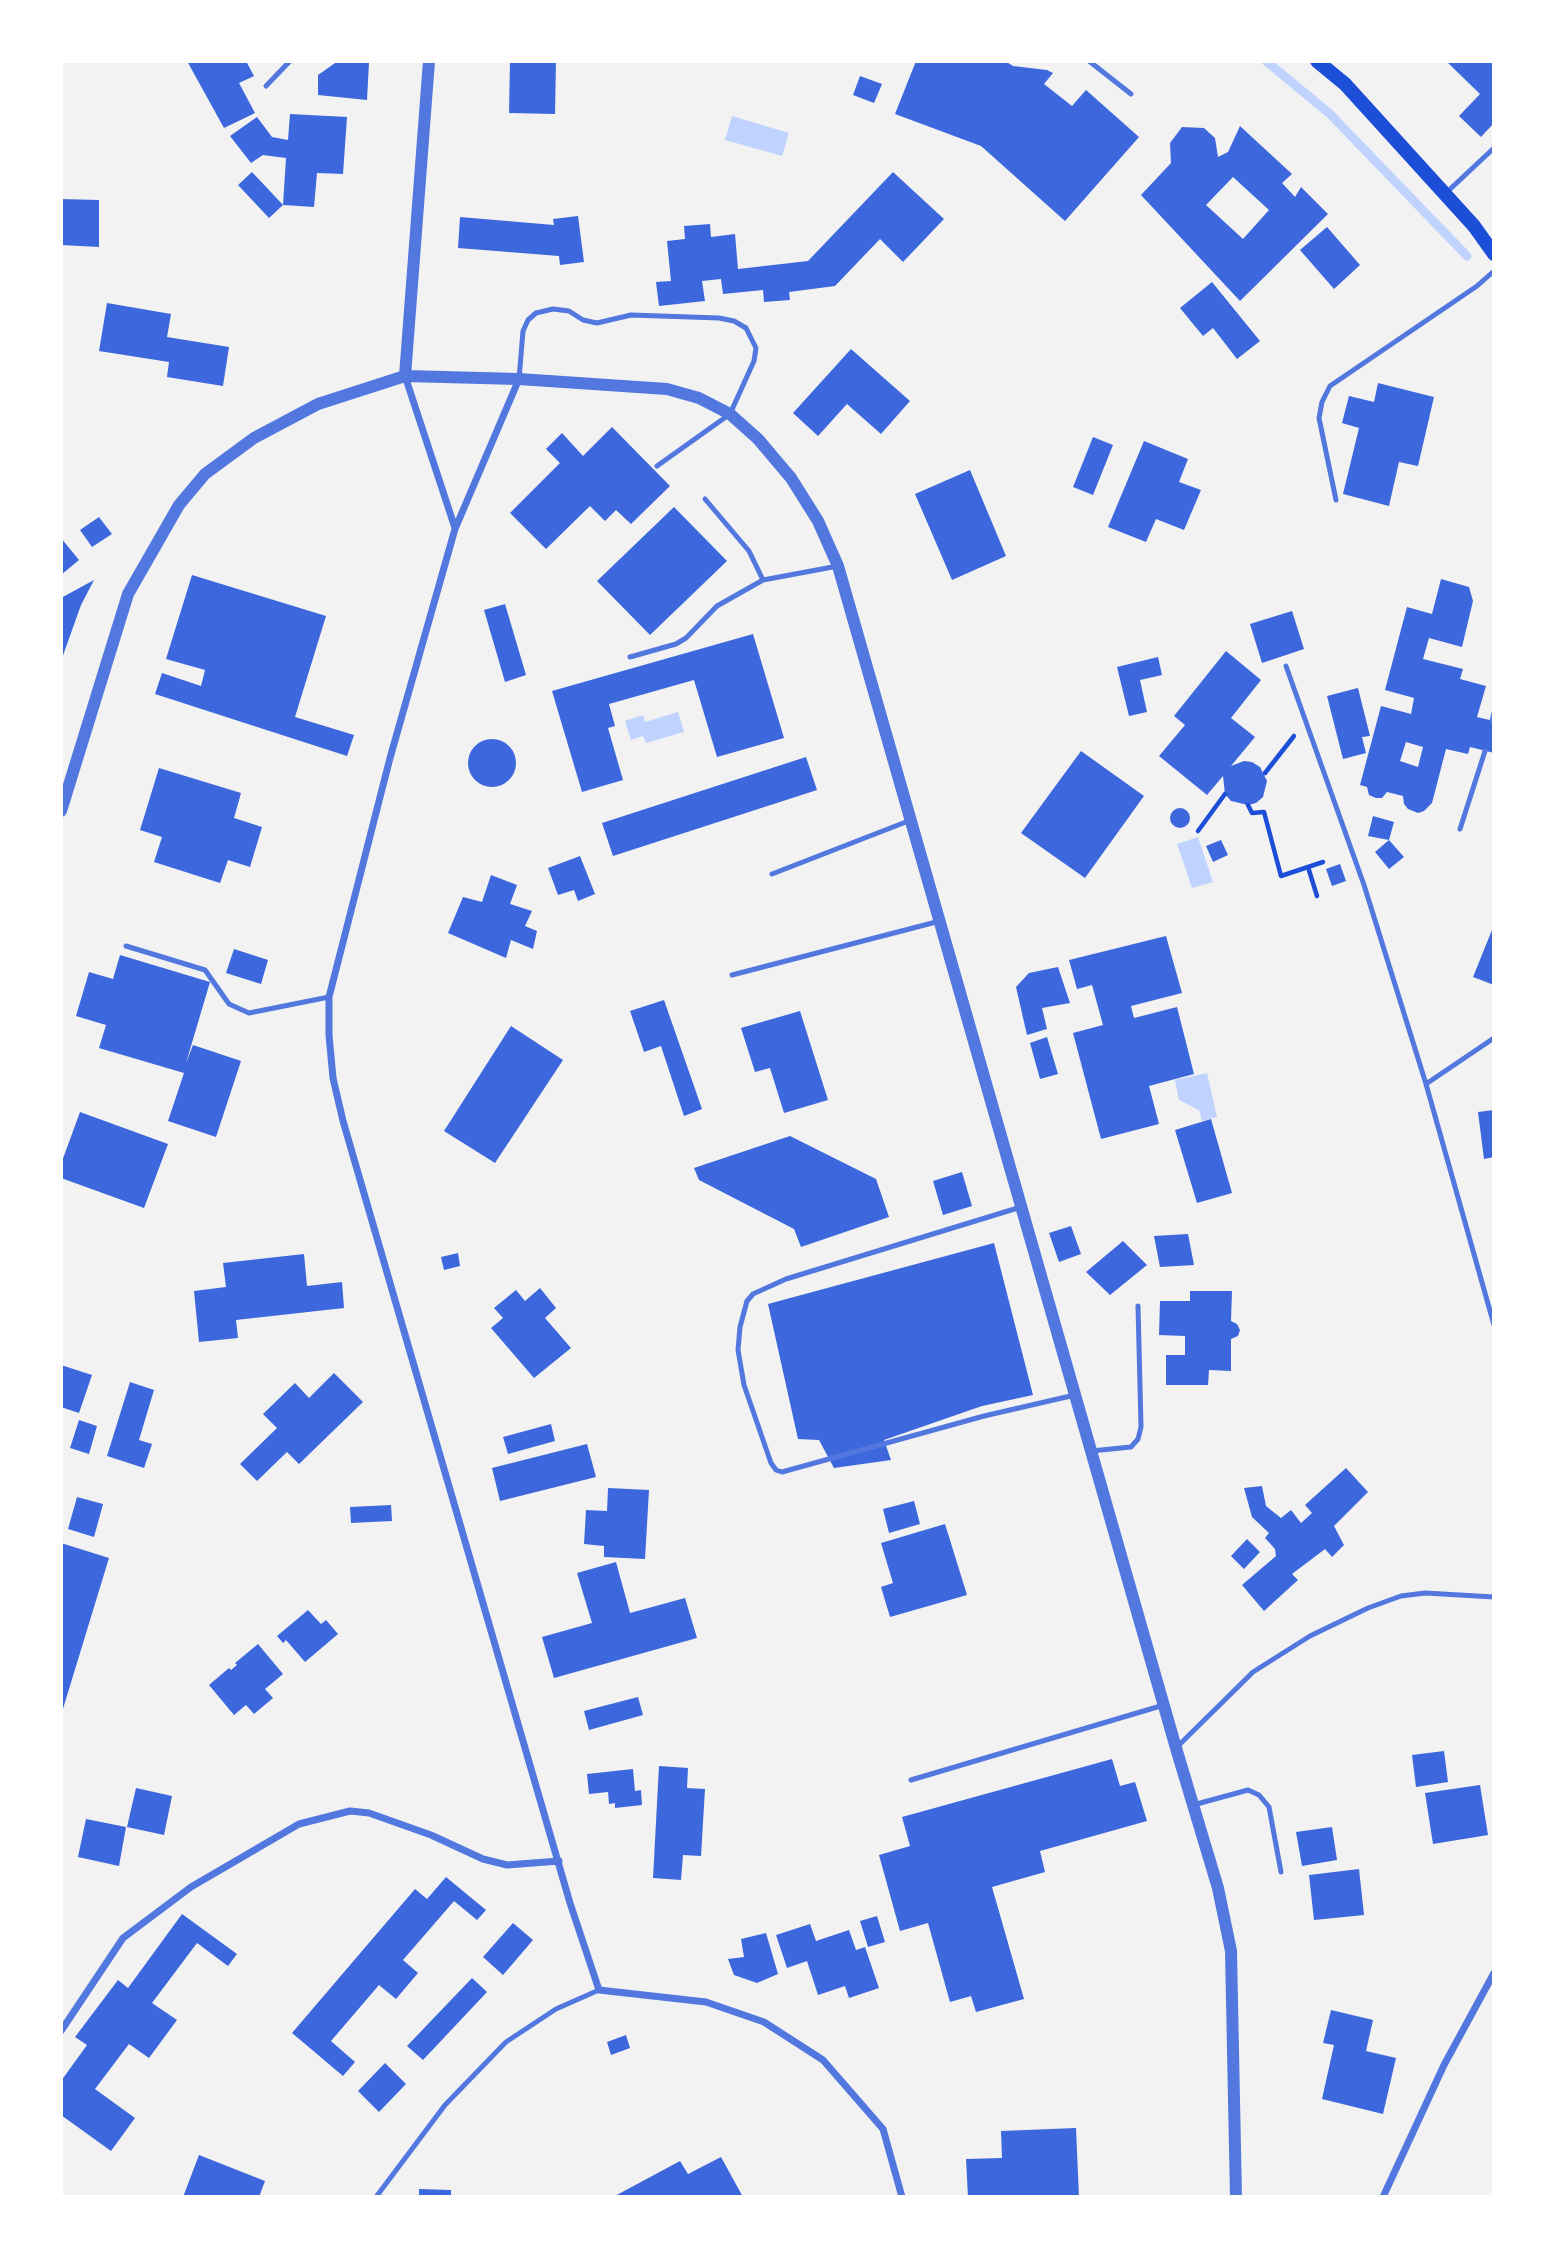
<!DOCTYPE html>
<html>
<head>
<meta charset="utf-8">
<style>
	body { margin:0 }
	#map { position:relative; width:1555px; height:2258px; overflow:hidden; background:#f2f2f2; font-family:"Work Sans",sans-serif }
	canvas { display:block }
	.frame { position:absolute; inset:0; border:63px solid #fff; pointer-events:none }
</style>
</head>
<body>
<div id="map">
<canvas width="1555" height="2258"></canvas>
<div class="frame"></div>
</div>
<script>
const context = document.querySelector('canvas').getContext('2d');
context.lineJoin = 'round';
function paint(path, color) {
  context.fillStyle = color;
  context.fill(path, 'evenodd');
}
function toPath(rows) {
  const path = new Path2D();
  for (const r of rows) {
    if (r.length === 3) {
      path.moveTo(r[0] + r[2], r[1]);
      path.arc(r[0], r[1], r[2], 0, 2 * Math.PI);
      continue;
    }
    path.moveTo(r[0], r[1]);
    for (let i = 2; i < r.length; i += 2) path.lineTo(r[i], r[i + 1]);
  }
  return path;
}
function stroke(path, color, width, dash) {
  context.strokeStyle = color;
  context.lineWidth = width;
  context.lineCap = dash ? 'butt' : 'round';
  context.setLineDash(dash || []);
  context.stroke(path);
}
paint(toPath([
	[732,116,789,133,782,156,725,140],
	[678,712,684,732,646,743,643,736,631,740,625,721,643,715,645,722],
	[1198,837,1213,882,1192,888,1177,844],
	[1207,1073,1217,1117,1202,1121,1199,1110,1179,1100,1175,1080]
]), '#bfd3fe');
stroke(toPath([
	[1266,61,1330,114,1467,256]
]), '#bfd3fe', 9);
paint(toPath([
	[187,61,246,61,254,76,239,83,255,113,224,128],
	[338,61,369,63,367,100,318,95,318,75],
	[510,61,556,61,555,114,509,113],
	[916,61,1005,61,1013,66,1047,70,1053,73,1044,84,1072,106,1086,90,1139,137,1065,221,981,146,895,114],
	[1446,61,1491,61,1494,64,1494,123,1481,137,1459,116,1480,94],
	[860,76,882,84,874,103,853,95],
	[290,114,347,117,343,174,317,173,314,207,283,205,269,218,238,185,252,172,283,205,286,158,263,155,251,163,230,136,257,117,272,137,288,140],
	[1240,126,1292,174,1282,183,1295,197,1301,187,1328,214,1240,301,1141,195,1171,163,1170,143,1182,127,1204,128,1215,138,1218,157,1228,152],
	[1233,177,1269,210,1243,239,1206,205],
	[893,172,944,219,903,262,880,239,835,286,789,292,790,300,764,302,763,290,723,294,721,279,702,281,705,301,659,306,656,282,671,281,667,241,685,239,684,226,710,224,711,237,735,234,738,269,808,261],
	[61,199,99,200,99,247,61,245],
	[578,216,584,262,560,265,559,256,458,248,460,217,554,225,553,219],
	[1327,227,1360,265,1334,289,1300,250],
	[1212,282,1260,341,1237,359,1213,328,1203,336,1180,308],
	[107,303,171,314,167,337,229,347,223,386,167,377,169,362,99,351],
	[851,349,910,401,881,434,847,404,818,436,793,413],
	[1378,383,1434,397,1418,466,1399,462,1389,506,1343,494,1359,428,1342,423,1349,396,1374,402],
	[612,427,670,486,631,524,616,510,605,521,590,506,546,549,510,513,560,463,546,449,562,433,583,456],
	[1093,437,1113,445,1093,495,1073,487],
	[1144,441,1188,459,1179,482,1201,490,1184,530,1156,519,1146,542,1108,527],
	[970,470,1006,556,952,580,915,494],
	[674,507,727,561,650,635,597,581],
	[99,517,112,534,92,547,80,530],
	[61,538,79,560,61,575],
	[192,575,326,616,295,717,354,735,347,756,155,694,162,673,201,686,205,670,166,659],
	[1441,579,1469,587,1473,601,1462,647,1429,638,1423,659,1463,669,1460,679,1486,686,1477,717,1494,721,1494,753,1470,747,1468,754,1446,749,1432,803,1424,811,1418,813,1408,809,1404,804,1403,796,1387,792,1382,798,1376,798,1369,795,1367,787,1360,785,1381,706,1411,714,1414,698,1385,690,1407,607,1432,614],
	[1406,742,1423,747,1418,767,1400,761],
	[94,580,81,605,61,661,61,598],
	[505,604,526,675,505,682,484,610],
	[1292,611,1304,649,1262,663,1250,624],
	[753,634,784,738,717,757,694,680,609,704,615,726,608,728,623,780,582,792,552,691],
	[1226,651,1261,680,1231,718,1255,737,1231,766,1244,761,1252,762,1260,767,1267,781,1263,797,1256,803,1248,805,1231,801,1225,794,1223,776,1207,795,1159,756,1185,725,1174,716],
	[1158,657,1162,675,1140,680,1147,712,1129,716,1117,667],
	[1358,688,1370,736,1362,737,1366,753,1343,759,1327,696],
	[492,763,24],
	[1081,751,1144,796,1085,878,1021,833],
	[806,757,817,790,613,856,602,823],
	[159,768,241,793,234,818,262,827,250,867,228,860,220,883,154,862,162,837,140,830],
	[1180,818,10],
	[1373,816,1394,822,1389,840,1368,836],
	[1221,840,1228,855,1213,862,1206,846],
	[1389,840,1404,857,1389,869,1375,852],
	[580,856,595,894,578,901,574,890,558,895,548,868],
	[1340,864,1346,881,1332,886,1326,869],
	[491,875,517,885,510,904,532,911,525,926,537,931,533,949,511,940,506,958,448,933,463,897,482,902],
	[1494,925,1494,985,1473,977],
	[1166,936,1182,993,1131,1006,1134,1018,1177,1007,1194,1074,1149,1086,1159,1124,1101,1139,1073,1033,1103,1025,1092,985,1077,989,1069,960],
	[234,949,268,960,261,984,226,973],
	[120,955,210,982,186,1063,193,1045,241,1061,216,1137,168,1121,184,1073,99,1048,106,1025,76,1016,89,972,113,979],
	[1058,967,1070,1003,1042,1008,1047,1029,1027,1035,1016,987,1029,973],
	[664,1000,702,1109,684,1116,661,1046,644,1052,630,1011],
	[800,1011,828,1100,784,1113,770,1068,755,1072,741,1028],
	[511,1026,563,1060,495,1163,444,1131],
	[1047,1037,1058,1074,1040,1079,1030,1043],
	[1494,1110,1494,1157,1484,1159,1478,1112],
	[80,1112,168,1144,144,1208,61,1178,61,1164],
	[1211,1119,1232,1193,1197,1203,1175,1130],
	[790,1136,876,1179,889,1217,801,1247,794,1229,699,1180,694,1168],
	[962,1172,972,1206,943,1215,933,1181],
	[1071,1226,1081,1254,1059,1262,1049,1233],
	[1188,1234,1194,1265,1160,1267,1154,1236],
	[1123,1241,1147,1265,1110,1295,1086,1272],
	[994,1243,1033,1395,982,1406,884,1440,891,1460,834,1468,819,1440,798,1439,768,1304],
	[458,1253,460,1266,444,1270,441,1257],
	[304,1254,307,1286,342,1282,344,1308,236,1320,238,1338,199,1342,194,1291,226,1287,223,1263],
	[540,1288,556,1308,545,1318,571,1348,534,1378,491,1328,503,1318,494,1308,516,1290,525,1301],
	[1190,1291,1232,1291,1231,1321,1237,1324,1240,1330,1238,1336,1231,1339,1231,1371,1209,1370,1208,1385,1166,1385,1166,1355,1185,1355,1185,1336,1159,1335,1160,1301,1190,1301],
	[61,1365,92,1375,79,1413,61,1407],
	[334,1373,363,1402,299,1464,287,1452,257,1481,240,1464,277,1428,263,1414,295,1383,309,1398],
	[130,1382,154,1390,139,1440,152,1444,144,1468,107,1456],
	[79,1420,97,1426,89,1454,70,1448],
	[551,1424,555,1441,508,1454,503,1437],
	[587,1444,596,1477,500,1501,492,1468],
	[1346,1468,1368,1492,1334,1526,1344,1545,1332,1557,1325,1549,1292,1574,1298,1580,1264,1611,1242,1585,1276,1556,1275,1549,1265,1538,1269,1533,1252,1517,1244,1488,1262,1486,1266,1506,1281,1518,1291,1510,1301,1523,1312,1513,1305,1505],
	[608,1488,649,1490,645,1559,604,1557,604,1546,584,1544,586,1510,607,1511],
	[77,1497,103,1504,94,1537,68,1529],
	[914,1501,920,1524,889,1533,883,1509],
	[391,1505,392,1521,351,1523,350,1507],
	[945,1524,967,1595,890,1617,881,1587,893,1583,881,1543],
	[1247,1539,1260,1552,1244,1569,1231,1556],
	[61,1543,109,1558,62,1712,61,1712],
	[616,1562,630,1613,685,1598,697,1638,554,1678,542,1637,592,1623,577,1573],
	[308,1610,321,1624,326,1620,338,1634,305,1662,286,1640,283,1643,277,1636],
	[258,1644,283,1674,265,1689,273,1698,254,1714,246,1705,234,1715,209,1685,229,1668,231,1670,237,1665,235,1663],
	[638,1697,643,1715,589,1730,584,1711],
	[1444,1751,1448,1782,1416,1787,1412,1755],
	[1112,1759,1120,1786,1135,1782,1147,1821,1040,1851,1045,1872,992,1887,1024,1999,976,2012,971,1996,950,2002,928,1923,900,1931,879,1855,910,1846,902,1817],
	[659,1766,688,1768,687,1788,705,1789,701,1856,683,1855,681,1880,653,1878],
	[633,1769,635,1791,641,1790,642,1805,615,1808,615,1803,609,1804,608,1792,589,1794,587,1774],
	[1480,1785,1488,1835,1433,1844,1425,1793],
	[136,1788,172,1796,164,1835,127,1827],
	[86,1819,126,1827,119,1866,78,1857],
	[1332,1827,1337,1860,1302,1866,1296,1832],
	[1359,1869,1364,1915,1314,1920,1309,1875],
	[446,1877,486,1910,477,1920,454,1901,403,1960,418,1973,396,1999,379,1985,331,2041,355,2062,343,2076,292,2033,415,1889,427,1899],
	[182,1914,237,1954,228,1966,197,1943,152,2003,177,2020,149,2058,129,2044,95,2089,135,2118,111,2151,61,2115,61,2081,87,2045,75,2037,118,1980,128,1988],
	[877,1916,885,1942,868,1947,860,1921],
	[513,1923,533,1940,503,1975,483,1957],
	[810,1924,816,1941,849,1930,856,1950,865,1947,879,1988,849,1998,845,1986,818,1995,807,1961,787,1968,776,1935],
	[766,1933,778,1974,757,1983,734,1975,728,1959,744,1957,741,1939],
	[472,1978,487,1992,423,2060,407,2046],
	[1331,2010,1373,2020,1366,2051,1396,2058,1383,2114,1322,2099,1334,2045,1323,2043],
	[626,2035,630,2048,611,2055,607,2042],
	[385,2063,406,2084,379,2112,358,2091],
	[1076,2128,1079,2197,968,2197,966,2159,1002,2158,1001,2131],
	[199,2155,265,2181,259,2197,183,2197],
	[721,2157,743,2197,613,2197,680,2161,688,2174],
	[419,2189,451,2190,451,2197,419,2197]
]), '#3d67dc');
stroke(toPath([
	[1265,773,1294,736],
	[1248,805,1252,813,1264,812,1281,876,1323,862],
	[1198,831,1225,794],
	[1308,867,1317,896]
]), '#1d4ed8', 4.5);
stroke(toPath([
	[1089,61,1131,94],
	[266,86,290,61],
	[1447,192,1494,148],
	[519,379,523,331,528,320,536,313,553,309,569,311,583,320,597,323,631,315,719,318,734,321,746,328,756,348,754,361,730,414,657,466],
	[705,499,749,551,763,580],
	[1336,500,1319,418,1322,402,1330,386,1477,286,1494,271],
	[630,657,676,644,686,638,717,606,763,580,838,566],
	[1286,666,1364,885,1426,1084,1494,1325],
	[1492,721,1494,713],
	[1460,829,1485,751],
	[772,874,911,820],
	[126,946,205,970,229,1004,249,1013,329,997],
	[732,975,940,921],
	[1426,1084,1494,1038],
	[1021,1207,786,1279,753,1294,747,1301,740,1327,738,1350,744,1385,771,1463,776,1470,782,1472,984,1416,1075,1395],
	[1091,1451,1131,1447,1138,1439,1141,1427,1138,1306],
	[1176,1748,1253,1672,1310,1636,1368,1608,1401,1596,1425,1593,1494,1597],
	[911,1780,1164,1705],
	[1193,1805,1248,1790,1259,1795,1269,1807,1281,1872],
	[376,2197,445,2105,506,2042,556,2009,599,1990]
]), '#5277de', 5);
stroke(toPath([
	[405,376,455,528],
	[519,379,455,529,390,758,329,997,329,1035,333,1078,343,1121,570,1903,599,1990,706,2002,764,2022,823,2060,883,2129,902,2197],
	[61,2031,123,1938,191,1887,299,1824,350,1811,369,1813,431,1835,483,1859,507,1865,559,1861],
	[1383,2197,1444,2065,1494,1973]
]), '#5277de', 7);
stroke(toPath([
	[405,376,429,61],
	[61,811,128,594,179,505,205,474,254,438,318,404,405,376,519,379,667,389,699,398,730,414,758,439,791,478,818,521,838,566,1176,1748,1218,1888,1231,1951,1236,2197]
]), '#5277de', 12);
stroke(toPath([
	[1317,61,1345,84,1474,226,1494,254]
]), '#1d4ed8', 14);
</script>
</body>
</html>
